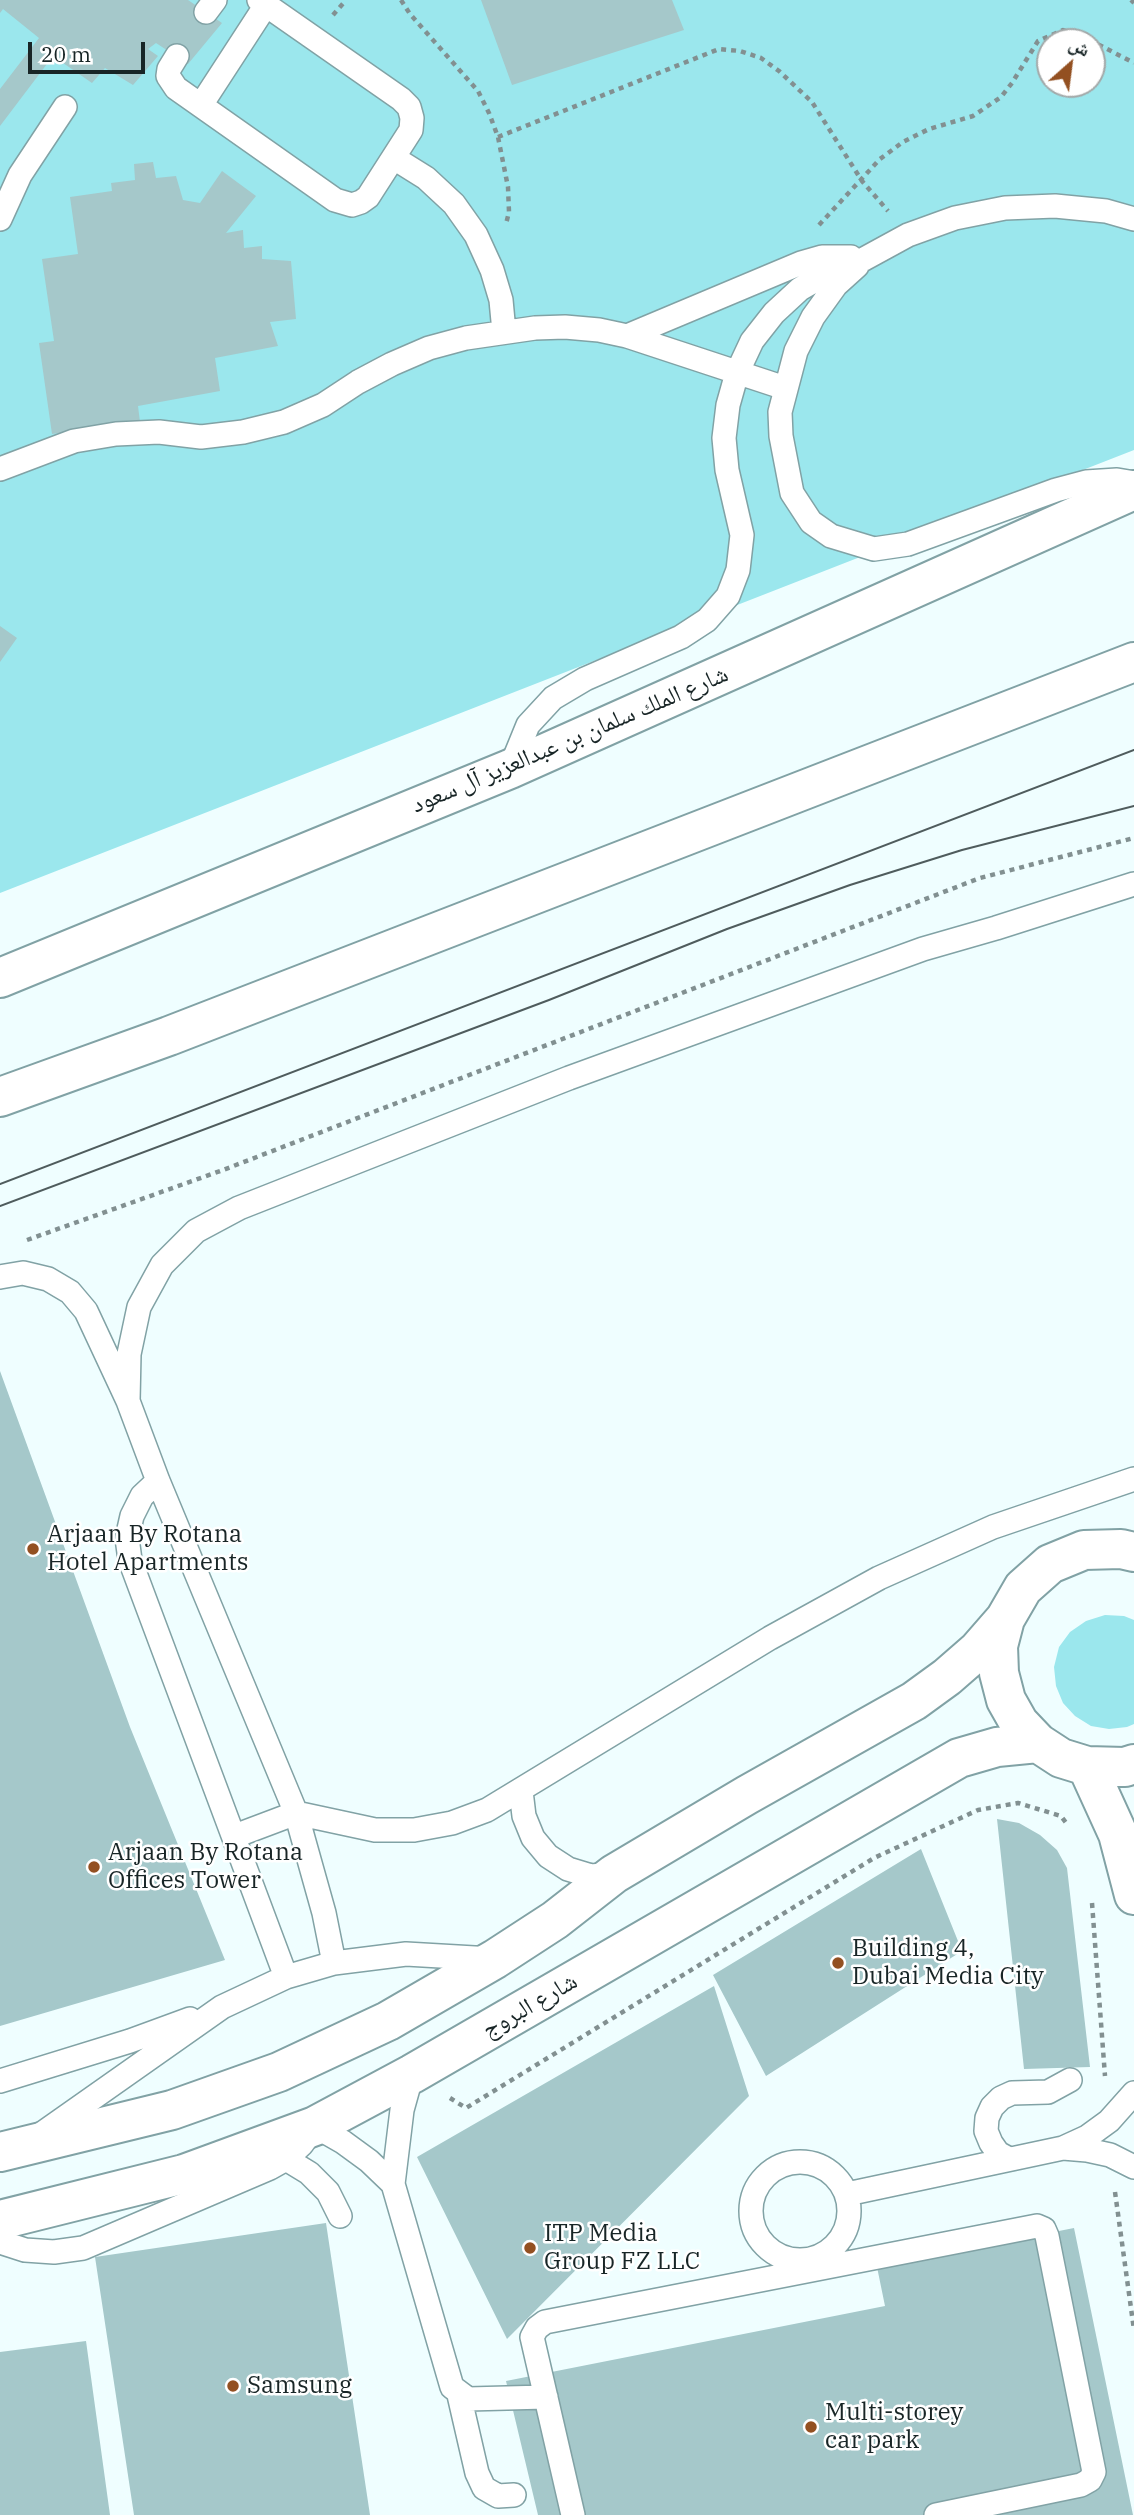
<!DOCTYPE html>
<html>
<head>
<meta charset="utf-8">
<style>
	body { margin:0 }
	#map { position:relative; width:1134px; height:2515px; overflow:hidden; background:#effeff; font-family:"IBM Plex Serif","Noto Naskh Arabic",serif }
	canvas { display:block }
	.north { position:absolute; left:1036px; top:28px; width:70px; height:70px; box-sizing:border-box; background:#fff; border:2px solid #a3a8a8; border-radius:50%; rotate:28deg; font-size:19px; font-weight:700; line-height:28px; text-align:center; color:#182526 }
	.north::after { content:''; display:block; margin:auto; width:24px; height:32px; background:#935021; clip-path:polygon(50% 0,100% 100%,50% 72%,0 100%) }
	.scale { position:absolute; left:28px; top:42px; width:117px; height:32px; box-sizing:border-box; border:4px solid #182526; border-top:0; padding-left:9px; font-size:21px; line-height:24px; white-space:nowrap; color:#182526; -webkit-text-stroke:5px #fff; paint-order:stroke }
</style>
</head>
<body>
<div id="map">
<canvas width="1134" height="2515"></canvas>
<div class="north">ش</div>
<div class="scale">20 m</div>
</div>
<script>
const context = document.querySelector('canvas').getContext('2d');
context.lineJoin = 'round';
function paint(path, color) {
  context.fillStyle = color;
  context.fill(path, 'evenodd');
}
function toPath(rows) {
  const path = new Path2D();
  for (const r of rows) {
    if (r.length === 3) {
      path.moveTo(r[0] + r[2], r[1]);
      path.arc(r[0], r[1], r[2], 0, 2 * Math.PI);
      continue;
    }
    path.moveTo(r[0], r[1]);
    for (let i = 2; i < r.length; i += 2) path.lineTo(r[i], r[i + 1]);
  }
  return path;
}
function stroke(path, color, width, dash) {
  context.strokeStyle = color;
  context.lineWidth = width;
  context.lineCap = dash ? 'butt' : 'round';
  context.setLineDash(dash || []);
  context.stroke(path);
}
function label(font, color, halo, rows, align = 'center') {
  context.font = font + ' "IBM Plex Serif","Noto Naskh Arabic",serif';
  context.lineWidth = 5;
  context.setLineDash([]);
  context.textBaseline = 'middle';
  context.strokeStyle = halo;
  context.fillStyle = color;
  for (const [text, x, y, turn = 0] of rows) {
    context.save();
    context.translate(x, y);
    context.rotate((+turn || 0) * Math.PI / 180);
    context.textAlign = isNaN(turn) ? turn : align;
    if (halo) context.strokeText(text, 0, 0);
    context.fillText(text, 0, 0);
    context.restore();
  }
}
paint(toPath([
	[0,0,1134,0,1134,450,0,893],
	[1050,42,1092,42,1092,84,1050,84],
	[1105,1615,1124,1616,1134,1620,1134,1724,1127,1727,1109,1729,1091,1726,1075,1716,1063,1703,1056,1686,1054,1667,1059,1647,1070,1632,1086,1621]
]), '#9be7ed');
paint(toPath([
	[0,0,188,0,222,23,188,64,156,43,148,49,158,56,133,85,105,68,92,83,53,56,0,126,0,89,39,38,3,9,0,13],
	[481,0,672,0,684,30,512,85],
	[153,162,156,178,176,176,183,200,200,203,222,171,256,196,226,233,243,230,244,248,262,246,262,259,291,261,296,319,270,322,278,346,215,358,220,391,138,406,140,422,52,434,39,343,54,341,42,259,78,254,70,197,112,191,111,183,135,180,134,164],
	[0,626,17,638,0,662],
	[0,1371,130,1727,225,1960,0,2026],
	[997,1819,1019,1823,1040,1835,1057,1850,1067,1868,1090,2067,1024,2069],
	[921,1849,962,1951,766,2076,713,1975],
	[714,1986,749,2096,507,2339,417,2157],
	[326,2223,370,2515,134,2515,95,2257],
	[1074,2228,1133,2515,538,2515,506,2381,885,2306,877,2267],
	[86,2341,110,2515,0,2515,0,2352]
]), '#a5c8ca');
const service = toPath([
	[206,12,215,0],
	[177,56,169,69,168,76,176,88,335,200,352,205,361,202,368,197,411,130,412,118,409,107,401,99,259,0],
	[201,105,266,5],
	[394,158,426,178,454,204,476,235,492,270,501,300,504,332],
	[0,219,20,175,65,107],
	[857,266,836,285,813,317,796,351,780,412,781,436,792,493,811,522,831,536,874,549,908,544,1056,490,1086,482,1117,480,1134,483],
	[627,336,801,263,822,257,851,257],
	[0,469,74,441,116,434,159,432,201,437,243,432,284,422,323,405,358,382,392,364,429,348,466,338,535,328,565,327,599,330,627,336,785,388],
	[510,769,528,725,553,698,585,679,681,637,707,620,728,596,738,570,742,535,727,470,724,438,728,405,737,373,752,341,774,313,800,289,831,271,864,259,908,235,955,218,1005,208,1055,206,1106,211,1134,219],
	[0,1277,23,1273,48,1279,70,1292,86,1311,128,1401,158,1481,296,1813,324,1913,334,1963],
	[128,1401,129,1354,139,1307,162,1265,196,1231,239,1208,569,1078,923,949,996,928,1134,884],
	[158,1481,142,1496,132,1516,127,1538,130,1560,286,1977],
	[521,1791,524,1816,533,1838,548,1856,568,1869,591,1876,614,1874],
	[235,1836,296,1813,375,1830,414,1830,452,1823,487,1810,770,1638,879,1578,993,1527,1134,1479],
	[412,2074,402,2110,393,2184,452,2387,468,2399,546,2397],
	[0,2081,130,2041,190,2019],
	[43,2133,222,2007,286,1977,334,1963,406,1954,492,1959],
	[1063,2148,1087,2150,1110,2155,1134,2167],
	[286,2159,309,2173,328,2192,340,2216],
	[1009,2159,998,2153,991,2143,986,2131,987,2118,992,2107,1001,2098,1012,2093,1048,2092,1070,2080],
	[800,2211,49],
	[847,2194,1063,2148,1087,2137,1109,2121,1134,2093],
	[0,2242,25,2250,54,2252,83,2248,270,2168,286,2159,302,2144,315,2126,343,2142,369,2161,393,2184],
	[459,2395,477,2473,484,2488,498,2496,514,2495],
	[573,2515,532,2337,537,2328,545,2322,1037,2226,1044,2229,1047,2236,1094,2472,1090,2480,1081,2485,936,2515]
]);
const minor = toPath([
	[1134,1552,1121,1549,1084,1550,1050,1564,1023,1588,1005,1619,998,1646,999,1673,1006,1700,1019,1723,1038,1743,1061,1758,1087,1766,1125,1767,1134,1764],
	[1087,1766,1118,1834,1134,1895],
	[0,2152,172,2110,279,2072,388,2021,495,1959,555,1920,614,1874,747,1795,914,1701,947,1677,978,1650,1005,1619],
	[0,2220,184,2174,315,2126,412,2074,959,1758,997,1747,1038,1743]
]);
const primary = toPath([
	[0,978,510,769,1134,490],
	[0,1097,169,1036,1134,662]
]);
stroke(service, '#81a2a5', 26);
stroke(minor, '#81a2a5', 42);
stroke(primary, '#81a2a5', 42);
stroke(toPath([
	[401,0,410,14,478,91,489,113,498,137,508,187,509,212,506,224],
	[1131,0,1134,3],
	[333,15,346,0],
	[498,137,719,49,740,51,761,58,779,71,812,102,862,181,888,211],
	[819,225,880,159,903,142,929,129,973,116,1001,97,1012,83,1038,41,1063,30,1088,39,1134,63],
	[27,1240,223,1170,980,878,1134,838],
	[1092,1903,1105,2076],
	[450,2098,466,2108,874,1858,978,1810,1018,1803,1061,1816,1067,1824],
	[1115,2192,1134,2330]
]), '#829091', 4.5, [5, 5]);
stroke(service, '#fff', 23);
stroke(minor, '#fff', 38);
stroke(primary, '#fff', 38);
stroke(toPath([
	[0,1184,1134,750],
	[0,1206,549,1000,727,929,850,885,962,850,1134,806]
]), '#4f5c5d', 2);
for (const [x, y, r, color] of [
	[33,1549,7,"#935021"],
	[94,1867,7,"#935021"],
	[838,1963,7,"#935021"],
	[530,2248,7,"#935021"],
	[233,2386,7,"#935021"],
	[811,2427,7,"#935021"]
]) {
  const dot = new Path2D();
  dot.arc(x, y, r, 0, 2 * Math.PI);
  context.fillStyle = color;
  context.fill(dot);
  stroke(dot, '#fff', 2.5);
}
label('24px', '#182526', '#fff', [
	["شارع الملك سلمان بن عبدالعزيز آل سعود",570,740,-23],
	["شارع البروج",530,2006,-30]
]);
label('24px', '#182526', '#fff', [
	["Arjaan By Rotana",47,1535],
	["Hotel Apartments",47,1563],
	["Arjaan By Rotana",108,1853],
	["Offices Tower",108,1881],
	["Building 4,",852,1949],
	["Dubai Media City",852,1977],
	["ITP Media",544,2234],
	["Group FZ LLC",544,2262],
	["Samsung",247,2386],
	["Multi-storey",825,2413],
	["car park",825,2441]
], 'left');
</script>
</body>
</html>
